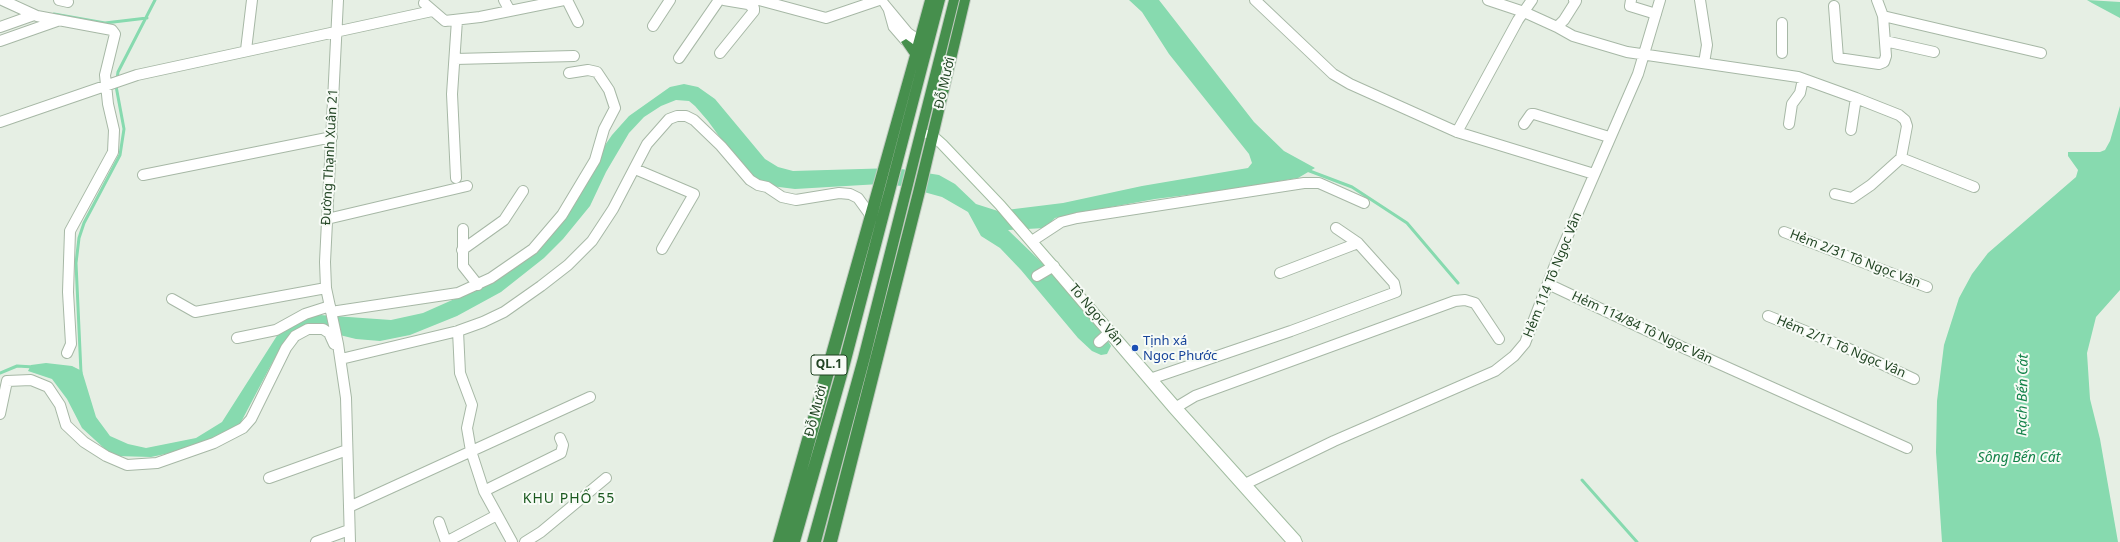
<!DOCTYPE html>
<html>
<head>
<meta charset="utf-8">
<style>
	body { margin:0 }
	canvas { display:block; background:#e6efe4 }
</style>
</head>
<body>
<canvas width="2120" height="542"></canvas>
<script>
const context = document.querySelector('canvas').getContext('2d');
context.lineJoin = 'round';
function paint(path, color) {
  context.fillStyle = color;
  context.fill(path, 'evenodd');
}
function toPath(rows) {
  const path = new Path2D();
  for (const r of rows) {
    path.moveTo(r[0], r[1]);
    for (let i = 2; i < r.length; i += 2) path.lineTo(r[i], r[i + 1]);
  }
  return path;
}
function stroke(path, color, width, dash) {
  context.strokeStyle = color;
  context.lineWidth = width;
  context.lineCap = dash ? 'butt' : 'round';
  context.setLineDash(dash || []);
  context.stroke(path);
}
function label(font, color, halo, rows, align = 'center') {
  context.font = font + ' "Noto Sans",sans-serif';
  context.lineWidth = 4;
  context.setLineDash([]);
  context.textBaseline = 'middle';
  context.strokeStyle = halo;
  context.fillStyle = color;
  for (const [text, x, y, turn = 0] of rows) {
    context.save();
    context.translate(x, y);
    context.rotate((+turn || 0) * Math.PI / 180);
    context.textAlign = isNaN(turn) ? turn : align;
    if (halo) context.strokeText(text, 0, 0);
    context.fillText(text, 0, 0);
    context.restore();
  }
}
paint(toPath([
	[1129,0,1159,0,1254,122,1284,151,1315,168,1298,178,1227,190,1155,199,1073,214,1055,218,1045,228,1008,230,1062,282,1095,321,1111,346,1107,354,1101,355,1092,351,1078,338,1021,270,1000,248,981,236,968,212,942,197,902,186,880,184,795,189,771,186,748,176,708,121,695,106,689,101,676,100,661,106,644,117,629,133,606,172,590,206,563,239,544,258,501,292,457,316,410,335,380,341,356,339,311,328,281,346,240,424,189,449,151,457,116,456,106,450,82,428,67,399,52,379,28,371,31,365,46,363,72,366,82,371,96,417,110,436,128,444,146,448,196,438,222,422,280,331,309,317,320,315,391,320,423,313,468,293,534,249,612,135,629,116,670,87,684,84,698,87,715,99,765,159,778,167,793,171,895,168,939,175,955,184,976,204,998,211,1063,203,1142,186,1248,168,1252,163,1249,154,1169,54,1142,12],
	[2087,0,2120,2,2120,18,2092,3],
	[2120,106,2120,290,2096,317,2087,353,2090,399,2100,439,2118,542,1942,542,1936,452,1937,401,1944,345,1959,298,1972,274,1988,253,2076,177,2078,170,2068,156,2068,152,2100,152,2105,150,2110,141]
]), '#87daaf');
stroke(toPath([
	[54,14,105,23,147,18],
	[1307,170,1352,187,1407,223,1458,283],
	[0,373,17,366,34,367],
	[81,373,76,263,79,238,84,223,120,155,124,129,116,86,118,72,155,0],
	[1582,480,1637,542]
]), '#87daaf', 3);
const minor = toPath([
	[2,0,37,16,112,30,115,34,105,75,108,104,114,130,113,152,70,231,68,292,71,344,67,353],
	[59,0,68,2],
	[338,0,325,262,326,288,338,344,346,398,350,542],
	[504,0,510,11],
	[567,0,578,22],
	[724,0,748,4,753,1],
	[759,0,826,18,879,0],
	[1255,0,1333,74,1350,84,1457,132,1594,174],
	[1488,0,1524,12,1557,27,1564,20,1576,1,1574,0],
	[1631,0,1630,6,1656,14],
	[1700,0,1707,45,1704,63],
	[424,3,445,21,480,17,564,0],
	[1834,6,1838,58,1879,64,1884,62,1886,56,1883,16,1877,0],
	[1883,16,2041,53],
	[1782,23,1782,53],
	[653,26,670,0],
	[0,27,34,15],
	[1557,27,1573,36,1627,52,1798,77,1856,98,1899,115,1905,120,1907,126,1901,158,1974,187],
	[0,41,57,21],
	[1885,41,1934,52],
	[246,50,252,0],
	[720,53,754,11,754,8,748,4],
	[679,58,719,0],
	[455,59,574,56],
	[0,122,137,75,432,11],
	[1524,124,1531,114,1534,114,1609,137],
	[1789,124,1792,104,1800,93,1803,79],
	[1851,130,1856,98],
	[1457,132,1518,20,1532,0],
	[635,169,694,194,662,249],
	[143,175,332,137],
	[456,178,452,94,457,20],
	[1835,194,1852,198,1871,185,1901,158],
	[327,219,467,186],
	[463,229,463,266,478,285],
	[1784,232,1927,287],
	[1032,241,1061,222,1077,218,1304,183,1319,183,1364,203],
	[462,250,504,220,523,191],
	[1280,273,1358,243],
	[1037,276,1054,266],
	[1548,284,1684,348,1907,448],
	[172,299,195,312,326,288],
	[331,312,458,293,491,278,533,249,562,215,595,160,604,129,615,108,609,90,597,72,588,70,569,73],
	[1768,316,1847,348,1914,379],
	[458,331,460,373,472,405,467,428,471,451,484,491,512,542],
	[237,338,276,330,305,314,330,306],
	[1099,342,1110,332],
	[341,359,458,331,483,322,504,312,541,286,568,265,592,241,613,209,647,144,669,119,677,116,686,116,694,120,721,146,750,180,758,185,767,187,782,197,796,200,839,193,850,194,858,198,871,216],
	[1150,379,1291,331,1396,292,1394,283,1358,243,1336,228],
	[1175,408,1195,396,1455,301,1465,300,1475,303,1499,339],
	[0,414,7,381,31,380,48,387,60,405,66,425,84,442,106,456,127,465,157,463,214,443,243,428,251,419,286,348,295,336,308,329,323,329,329,333,334,344],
	[269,478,347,450],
	[1243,485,1334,441,1495,371,1514,356,1525,343,1555,265,1638,74,1660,0],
	[484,491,561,453,563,445,560,438],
	[349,507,590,397],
	[439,522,446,542,497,515],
	[316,542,349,530],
	[525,542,541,532,606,478]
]);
const tertiary = toPath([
	[877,0,887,0,911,29,924,38,925,40,924,42,916,45,902,44,889,29,884,11,877,0]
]);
const secondary = toPath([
	[921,128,937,133,946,141,1004,202,1180,404,1300,537,1302,542,1286,542,1170,412,996,208,938,147,929,139,917,135,916,132,921,128]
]);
const trunk = toPath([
	[925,0,935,0,921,54,935,0,945,0,848,372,800,542,773,542,910,55,901,42,906,39,913,44,925,0],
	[918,62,836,372,807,471,885,188,918,62],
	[949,0,959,0,870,358,821,542,807,542,858,358,949,0],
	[960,0,970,0,925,192,837,542,823,542,913,192,960,0]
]);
stroke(minor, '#a7b8a6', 12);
stroke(tertiary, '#a7b8a6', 2);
stroke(secondary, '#a2bda1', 2);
stroke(trunk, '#c1cbc1', 2);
stroke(minor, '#fff', 10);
paint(tertiary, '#fff');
paint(secondary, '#fff');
paint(trunk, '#468f4d');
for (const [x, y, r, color] of [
	[1135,348,4,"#1a4fb4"]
]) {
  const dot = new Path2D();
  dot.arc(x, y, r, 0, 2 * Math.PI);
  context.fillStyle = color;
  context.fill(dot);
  stroke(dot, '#f7fbf6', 1.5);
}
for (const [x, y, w] of [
	[829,365,36]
]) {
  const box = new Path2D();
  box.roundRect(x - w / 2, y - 10, w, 20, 3);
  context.fillStyle = '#f7fbf6';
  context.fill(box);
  stroke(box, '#214423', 1);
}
label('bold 12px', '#214423', null, [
	["QL.1",829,365]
]);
label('13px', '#214423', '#f7fbf6', [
	["Đỗ Mười",945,83,-77],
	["Đường Thạnh Xuân 21",330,157,-87],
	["Hẻm 2/31 Tô Ngọc Vân",1855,259,21],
	["Hẻm 114 Tô Ngọc Vân",1553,275,-68],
	["Tô Ngọc Vân",1096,315,50],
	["Hẻm 114/84 Tô Ngọc Vân",1642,328,25],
	["Hẻm 2/11 Tô Ngọc Vân",1841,347,23],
	["Đỗ Mười",816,411,-75]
]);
label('13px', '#164399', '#f7fbf6', [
	["Tịnh xá",1143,341],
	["Ngọc Phước",1143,356]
], 'left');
label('italic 14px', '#138249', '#f7fbf6', [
	["Rạch Bến Cát",2023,395,-89],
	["Sông Bến Cát",2019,458]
]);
context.letterSpacing = '1px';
label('14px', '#1a591f', '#f7fbf6', [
	["KHU PHỐ 55",569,499]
]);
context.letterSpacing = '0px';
</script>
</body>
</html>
